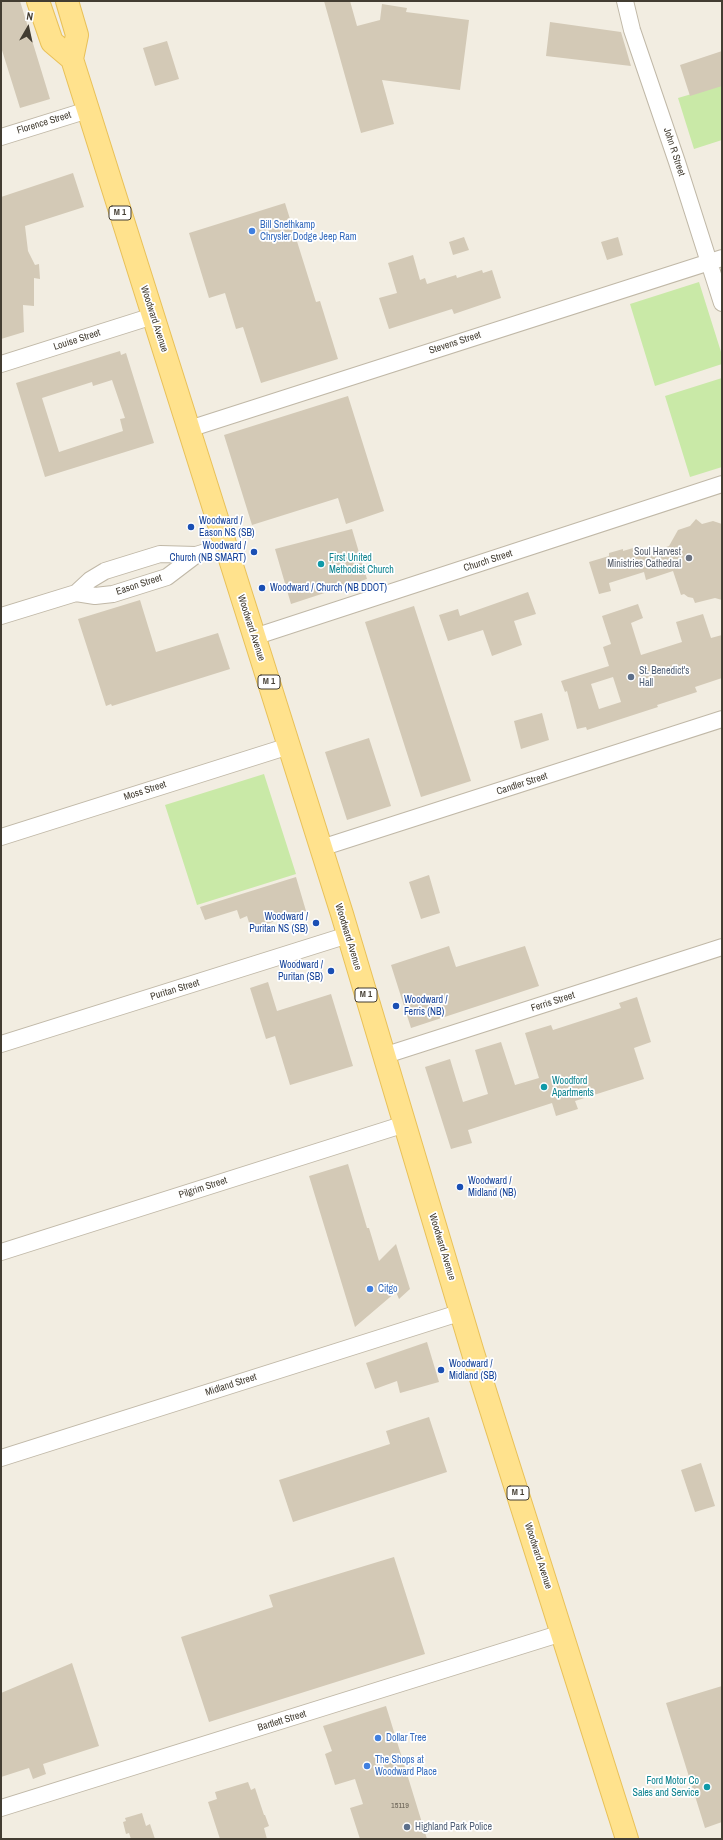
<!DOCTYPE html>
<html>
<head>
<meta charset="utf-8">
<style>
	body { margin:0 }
	#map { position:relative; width:723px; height:1840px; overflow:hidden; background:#f2ede1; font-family:"Archivo Narrow",sans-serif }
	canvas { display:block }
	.frame { position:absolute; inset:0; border:2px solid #433d32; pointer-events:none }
	.north { position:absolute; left:8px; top:8px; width:40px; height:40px; -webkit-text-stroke:3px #fff; paint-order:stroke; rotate:9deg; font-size:11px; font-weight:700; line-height:16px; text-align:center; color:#433d32 }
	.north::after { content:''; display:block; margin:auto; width:14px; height:18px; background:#433d32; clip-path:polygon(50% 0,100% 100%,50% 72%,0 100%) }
</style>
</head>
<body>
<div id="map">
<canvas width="723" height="1840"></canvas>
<div class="frame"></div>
<div class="north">N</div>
</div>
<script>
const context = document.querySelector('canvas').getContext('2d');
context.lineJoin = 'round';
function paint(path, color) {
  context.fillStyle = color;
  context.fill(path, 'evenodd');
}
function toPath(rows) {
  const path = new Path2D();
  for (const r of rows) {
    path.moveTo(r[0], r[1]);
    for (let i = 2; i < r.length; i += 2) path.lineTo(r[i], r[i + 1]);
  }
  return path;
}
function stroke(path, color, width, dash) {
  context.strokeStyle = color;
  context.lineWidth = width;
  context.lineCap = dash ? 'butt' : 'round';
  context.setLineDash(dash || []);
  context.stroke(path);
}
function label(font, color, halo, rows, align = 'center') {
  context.font = font + ' "Archivo Narrow",sans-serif';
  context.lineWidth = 3.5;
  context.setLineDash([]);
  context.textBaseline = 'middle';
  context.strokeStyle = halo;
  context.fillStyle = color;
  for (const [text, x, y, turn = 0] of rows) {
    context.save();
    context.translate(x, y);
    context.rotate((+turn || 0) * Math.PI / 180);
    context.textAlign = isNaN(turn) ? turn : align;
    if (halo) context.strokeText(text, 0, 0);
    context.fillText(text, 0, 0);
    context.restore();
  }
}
paint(toPath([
	[722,85,722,140,694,149,678,98],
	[699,282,722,355,722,364,655,386,630,304],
	[722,378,722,467,690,477,665,396],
	[264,774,296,874,197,905,165,805]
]), '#c9e9a7');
paint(toPath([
	[1,1,20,1,50,99,20,108,1,47],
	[324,1,350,1,357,26,380,20,382,4,407,8,406,12,469,20,460,90,382,80,394,124,361,133],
	[550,22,621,32,631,66,546,56],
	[167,41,179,79,155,86,143,48],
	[722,51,722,86,690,96,680,65],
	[73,173,84,207,25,226,28,251,35,265,39,264,40,279,34,278,34,306,23,305,24,332,1,339,1,197],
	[285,203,316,302,320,301,338,359,261,383,243,327,236,329,225,293,209,298,189,233],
	[464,237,469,250,453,255,449,242],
	[618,237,623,255,607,260,601,242],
	[413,255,420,280,425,278,427,284,456,275,457,278,482,270,483,273,492,270,501,298,454,314,452,309,389,329,379,298,397,293,388,263],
	[120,351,121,355,126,353,154,443,45,477,16,383],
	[112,380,125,418,120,419,123,431,59,452,42,398,92,382,93,386],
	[348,396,384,511,346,524,338,498,252,525,224,435],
	[696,519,702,524,713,521,722,524,722,600,715,598,695,603,693,598,688,597,684,594,681,595,673,571,646,580,644,572,609,583,611,591,599,594,589,562,609,556,609,553,623,549,623,551,640,546,642,555,669,546,678,530,690,526],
	[352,529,367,579,291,604,275,549],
	[528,592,536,614,514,621,522,645,492,656,483,630,448,641,439,615,458,609,460,616],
	[140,600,156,652,218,633,230,669,112,706,111,704,106,706,78,619],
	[638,604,643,618,631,623,641,655,682,642,676,622,703,614,711,638,722,635,722,678,695,687,697,692,657,705,658,707,587,730,586,727,577,729,567,691,565,692,561,681,609,666,603,647,611,644,602,616],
	[613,677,621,702,599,709,591,684],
	[414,606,471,781,421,797,365,622],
	[542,713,549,740,521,749,514,721],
	[369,738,391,806,347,820,325,752],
	[429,875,440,913,421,919,409,882],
	[296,877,306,911,251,929,247,916,240,919,237,910,205,920,200,907],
	[449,946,456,967,525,946,539,986,411,1028,391,965],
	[268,982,277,1011,331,994,353,1066,290,1085,275,1036,266,1039,250,988],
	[637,997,651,1042,634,1048,644,1079,575,1101,578,1109,556,1116,552,1103,468,1130,472,1143,451,1149,425,1067,450,1059,463,1102,488,1094,475,1050,501,1042,515,1085,539,1078,525,1033,551,1025,553,1030,621,1008,619,1003],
	[348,1164,367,1228,369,1228,379,1261,396,1244,410,1289,399,1299,396,1292,355,1327,309,1176],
	[427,1342,439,1382,400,1393,397,1381,375,1389,366,1363],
	[429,1417,447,1472,293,1522,279,1480,390,1444,386,1431],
	[701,1463,715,1506,695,1512,681,1470],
	[394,1557,425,1654,209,1722,181,1637,273,1607,269,1595],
	[72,1663,99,1746,43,1764,46,1774,33,1779,29,1768,1,1777,1,1693],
	[722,1686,722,1822,705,1828,666,1703],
	[386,1706,411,1787,427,1839,360,1839,350,1808,363,1804,355,1779,335,1785,325,1754,332,1751,323,1726],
	[248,1782,251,1790,255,1788,264,1815,265,1815,269,1826,264,1828,267,1839,220,1839,208,1802,217,1799,215,1792],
	[142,1813,146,1826,150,1824,155,1839,131,1839,129,1833,126,1834,123,1822,126,1821,125,1818]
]), '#d3c9b6');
const minor = toPath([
	[625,1,632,30,677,162,722,303],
	[1,137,88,110],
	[1,364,153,316],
	[189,429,722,258],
	[76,593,90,580,105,571,160,554,196,555],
	[1,616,76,593,95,596,113,594,167,577,196,555,225,546],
	[254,637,722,484],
	[1,837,289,746],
	[321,848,722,719],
	[1,1044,348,935],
	[383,1056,722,947],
	[1,1252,405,1124],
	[1,1458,462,1312],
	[1,1808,562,1633]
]);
const primary = toPath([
	[38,1,52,42,72,59],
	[67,1,77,35,72,59,342,914,473,1353,627,1839]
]);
stroke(minor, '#c0b8a7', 18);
stroke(primary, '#e9c158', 24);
stroke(minor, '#fff', 16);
stroke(primary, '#ffe28d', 22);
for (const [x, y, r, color] of [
	[252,231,4,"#3f7fe0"],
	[191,527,4,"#1a4fb4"],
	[254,552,4,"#1a4fb4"],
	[689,558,4,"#6b7280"],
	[321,564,4,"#0f9aa8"],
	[262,588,4,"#1a4fb4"],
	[631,677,4,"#5c6f8a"],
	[316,923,4,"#1a4fb4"],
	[331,971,4,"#1a4fb4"],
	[396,1006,4,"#1a4fb4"],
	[544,1087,4,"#0f9aa8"],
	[460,1187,4,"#1a4fb4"],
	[370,1289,4,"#3f7fe0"],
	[441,1370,4,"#1a4fb4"],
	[378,1738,4,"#3f7fe0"],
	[367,1766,4,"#3f7fe0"],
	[707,1787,4,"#0f9aa8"],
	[407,1827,4,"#5c6f8a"]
]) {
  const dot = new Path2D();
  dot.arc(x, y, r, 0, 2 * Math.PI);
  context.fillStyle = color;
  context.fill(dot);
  stroke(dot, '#fff', 1.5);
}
label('8px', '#676053', null, [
	["15119",400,1806]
]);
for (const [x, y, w] of [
	[120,213,22],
	[269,682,22],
	[366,995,22],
	[518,1493,22]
]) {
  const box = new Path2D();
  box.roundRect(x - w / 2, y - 7, w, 14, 3);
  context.fillStyle = '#fff';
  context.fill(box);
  stroke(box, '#433d32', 1);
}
label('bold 9px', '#433d32', null, [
	["M 1",120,213],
	["M 1",269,682],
	["M 1",366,995],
	["M 1",518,1493]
]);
label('10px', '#433d32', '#fff', [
	["Florence Street",44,123,-17],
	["John R Street",674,152,72],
	["Woodward Avenue",154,319,72],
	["Louise Street",77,340,-18],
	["Stevens Street",455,343,-18],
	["Church Street",488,561,-18],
	["Eason Street",139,585,-18],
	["Woodward Avenue",251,628,72],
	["Candler Street",522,784,-18],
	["Moss Street",145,791,-18],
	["Woodward Avenue",348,937,73],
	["Puritan Street",175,990,-17],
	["Ferris Street",553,1002,-18],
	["Pilgrim Street",203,1188,-18],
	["Woodward Avenue",442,1247,73],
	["Midland Street",231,1385,-18],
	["Woodward Avenue",538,1556,72],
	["Bartlett Street",282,1721,-17]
]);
label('10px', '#366cbe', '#fff', [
	["Bill Snethkamp",260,225],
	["Chrysler Dodge Jeep Ram",260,237],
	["Citgo",378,1289],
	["Dollar Tree",386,1738],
	["The Shops at",375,1760],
	["Woodward Place",375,1772]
], 'left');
label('10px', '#164399', '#fff', [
	["Woodward /",199,521],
	["Eason NS (SB)",199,533],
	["Woodward /",246,546,"right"],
	["Church (NB SMART)",246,558,"right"],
	["Woodward / Church (NB DDOT)",270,588],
	["Woodward /",308,917,"right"],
	["Puritan NS (SB)",308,929,"right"],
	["Woodward /",323,965,"right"],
	["Puritan (SB)",323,977,"right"],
	["Woodward /",404,1000],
	["Ferris (NB)",404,1012],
	["Woodward /",468,1181],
	["Midland (NB)",468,1193],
	["Woodward /",449,1364],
	["Midland (SB)",449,1376]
], 'left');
label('10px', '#5b616d', '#fff', [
	["Soul Harvest",681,552],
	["Ministries Cathedral",681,564]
], 'right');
label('10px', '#0d838f', '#fff', [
	["First United",329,558],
	["Methodist Church",329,570],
	["Woodford",552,1081],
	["Apartments",552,1093],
	["Ford Motor Co",699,1781,"right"],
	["Sales and Service",699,1793,"right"]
], 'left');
label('10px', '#4e5e75', '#fff', [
	["St. Benedict's",639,671],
	["Hall",639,683],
	["Highland Park Police",415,1827]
], 'left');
</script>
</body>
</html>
